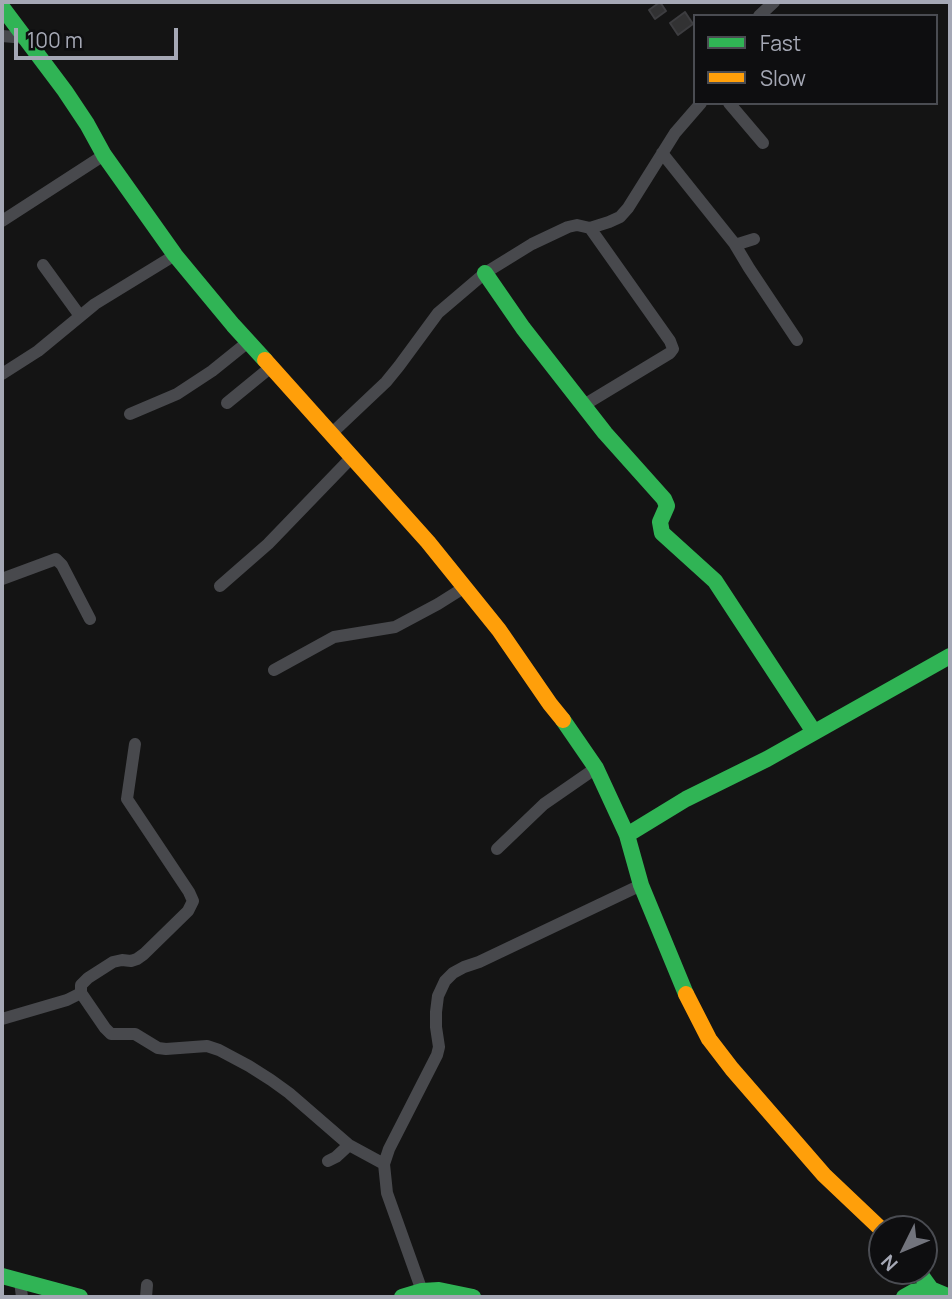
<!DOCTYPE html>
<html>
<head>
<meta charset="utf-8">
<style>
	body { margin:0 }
	#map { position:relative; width:952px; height:1299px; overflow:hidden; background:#141414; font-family:Manrope,sans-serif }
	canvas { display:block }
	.frame { position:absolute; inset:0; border:4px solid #a5a8b5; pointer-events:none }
	.legend { position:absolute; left:693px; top:14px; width:245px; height:91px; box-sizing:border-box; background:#0e0e10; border:2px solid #4a4c52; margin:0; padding:9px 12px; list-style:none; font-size:21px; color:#a5a8b5 }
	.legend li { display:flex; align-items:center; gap:14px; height:35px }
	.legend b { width:35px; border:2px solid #4a4c52 }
	.north { position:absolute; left:868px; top:1215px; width:70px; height:70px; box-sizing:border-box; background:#0e0e10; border:2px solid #4a4c52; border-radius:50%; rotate:227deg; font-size:19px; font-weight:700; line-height:28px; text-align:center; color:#a5a8b5 }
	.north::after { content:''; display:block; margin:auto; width:24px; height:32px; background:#72747d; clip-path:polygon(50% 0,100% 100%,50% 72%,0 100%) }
	.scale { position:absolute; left:14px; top:28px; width:164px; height:32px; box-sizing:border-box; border:4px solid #a5a8b5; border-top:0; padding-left:9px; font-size:21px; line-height:24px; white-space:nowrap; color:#a5a8b5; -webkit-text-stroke:5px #0e0e10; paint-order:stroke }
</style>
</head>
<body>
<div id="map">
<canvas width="952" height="1299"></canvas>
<div class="frame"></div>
<ul class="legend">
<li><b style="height:9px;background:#30b455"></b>Fast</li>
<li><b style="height:9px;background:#ff9f0a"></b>Slow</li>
</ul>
<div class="north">N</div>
<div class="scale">100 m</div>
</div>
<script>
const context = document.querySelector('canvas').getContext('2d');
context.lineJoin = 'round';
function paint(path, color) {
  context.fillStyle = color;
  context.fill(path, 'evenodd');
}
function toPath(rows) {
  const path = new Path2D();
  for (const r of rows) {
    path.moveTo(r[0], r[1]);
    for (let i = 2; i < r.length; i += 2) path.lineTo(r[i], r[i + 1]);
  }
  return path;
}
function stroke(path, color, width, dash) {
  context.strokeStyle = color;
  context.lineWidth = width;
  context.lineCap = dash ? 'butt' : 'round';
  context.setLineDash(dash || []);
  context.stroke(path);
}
const building = toPath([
	[660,2,666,11,655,19,649,10,660,2],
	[685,12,693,24,678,35,670,23,685,12]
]);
paint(building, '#323233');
stroke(building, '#3d3d40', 2);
stroke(toPath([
	[759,16,774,2],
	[2,36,26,38],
	[729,103,763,143],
	[662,153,734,243,738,244,754,239],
	[2,221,104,155],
	[734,243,749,268,797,340],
	[43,265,80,316],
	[2,374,38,351,95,304,175,255],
	[227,403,271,367],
	[584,405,670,353,673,349,670,341,590,228],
	[130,414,177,394,212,371,248,342],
	[331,434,386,382,399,366,438,313,485,273,532,244,568,227,577,225,590,228,609,222,620,217,628,208,675,133,701,103],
	[2,579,56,559,62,565,90,619],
	[220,586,268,544,352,457],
	[274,670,334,637,395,627,438,604,465,587],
	[497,849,544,804,596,768],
	[81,993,81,985,88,978,113,962,122,960,131,961,137,959,144,954,188,911,193,901,189,892,127,799,135,744],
	[2,1019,67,1000,81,993,105,1028,111,1034,135,1034,158,1048,166,1049,207,1046,219,1050,249,1066,271,1080,289,1093,349,1145,384,1164],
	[328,1161,336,1157,349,1145],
	[20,1281,22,1297],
	[422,1291,387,1193,384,1164,389,1149,437,1055,439,1047,436,1027,436,1012,438,996,445,981,453,973,464,967,479,962,641,885],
	[146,1297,147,1285]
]), '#48494d', 12);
stroke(toPath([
	[2,7,65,91,87,124,104,155,175,255,233,325,265,360],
	[485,273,523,328,605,433,664,499,667,506,660,522,662,533,715,581,814,732],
	[563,720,596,768,627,835],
	[686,994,641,885,627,835,686,799,767,759,950,656],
	[918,1271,931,1289],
	[2,1276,80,1297],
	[402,1297,422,1291,439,1290,473,1297],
	[904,1297,913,1292,931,1289,950,1297]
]), '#30b455', 16);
stroke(toPath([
	[265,360,428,542,499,630,550,704,563,720],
	[686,994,709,1039,732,1069,824,1175,882,1230]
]), '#ff9f0a', 16);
</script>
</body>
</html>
